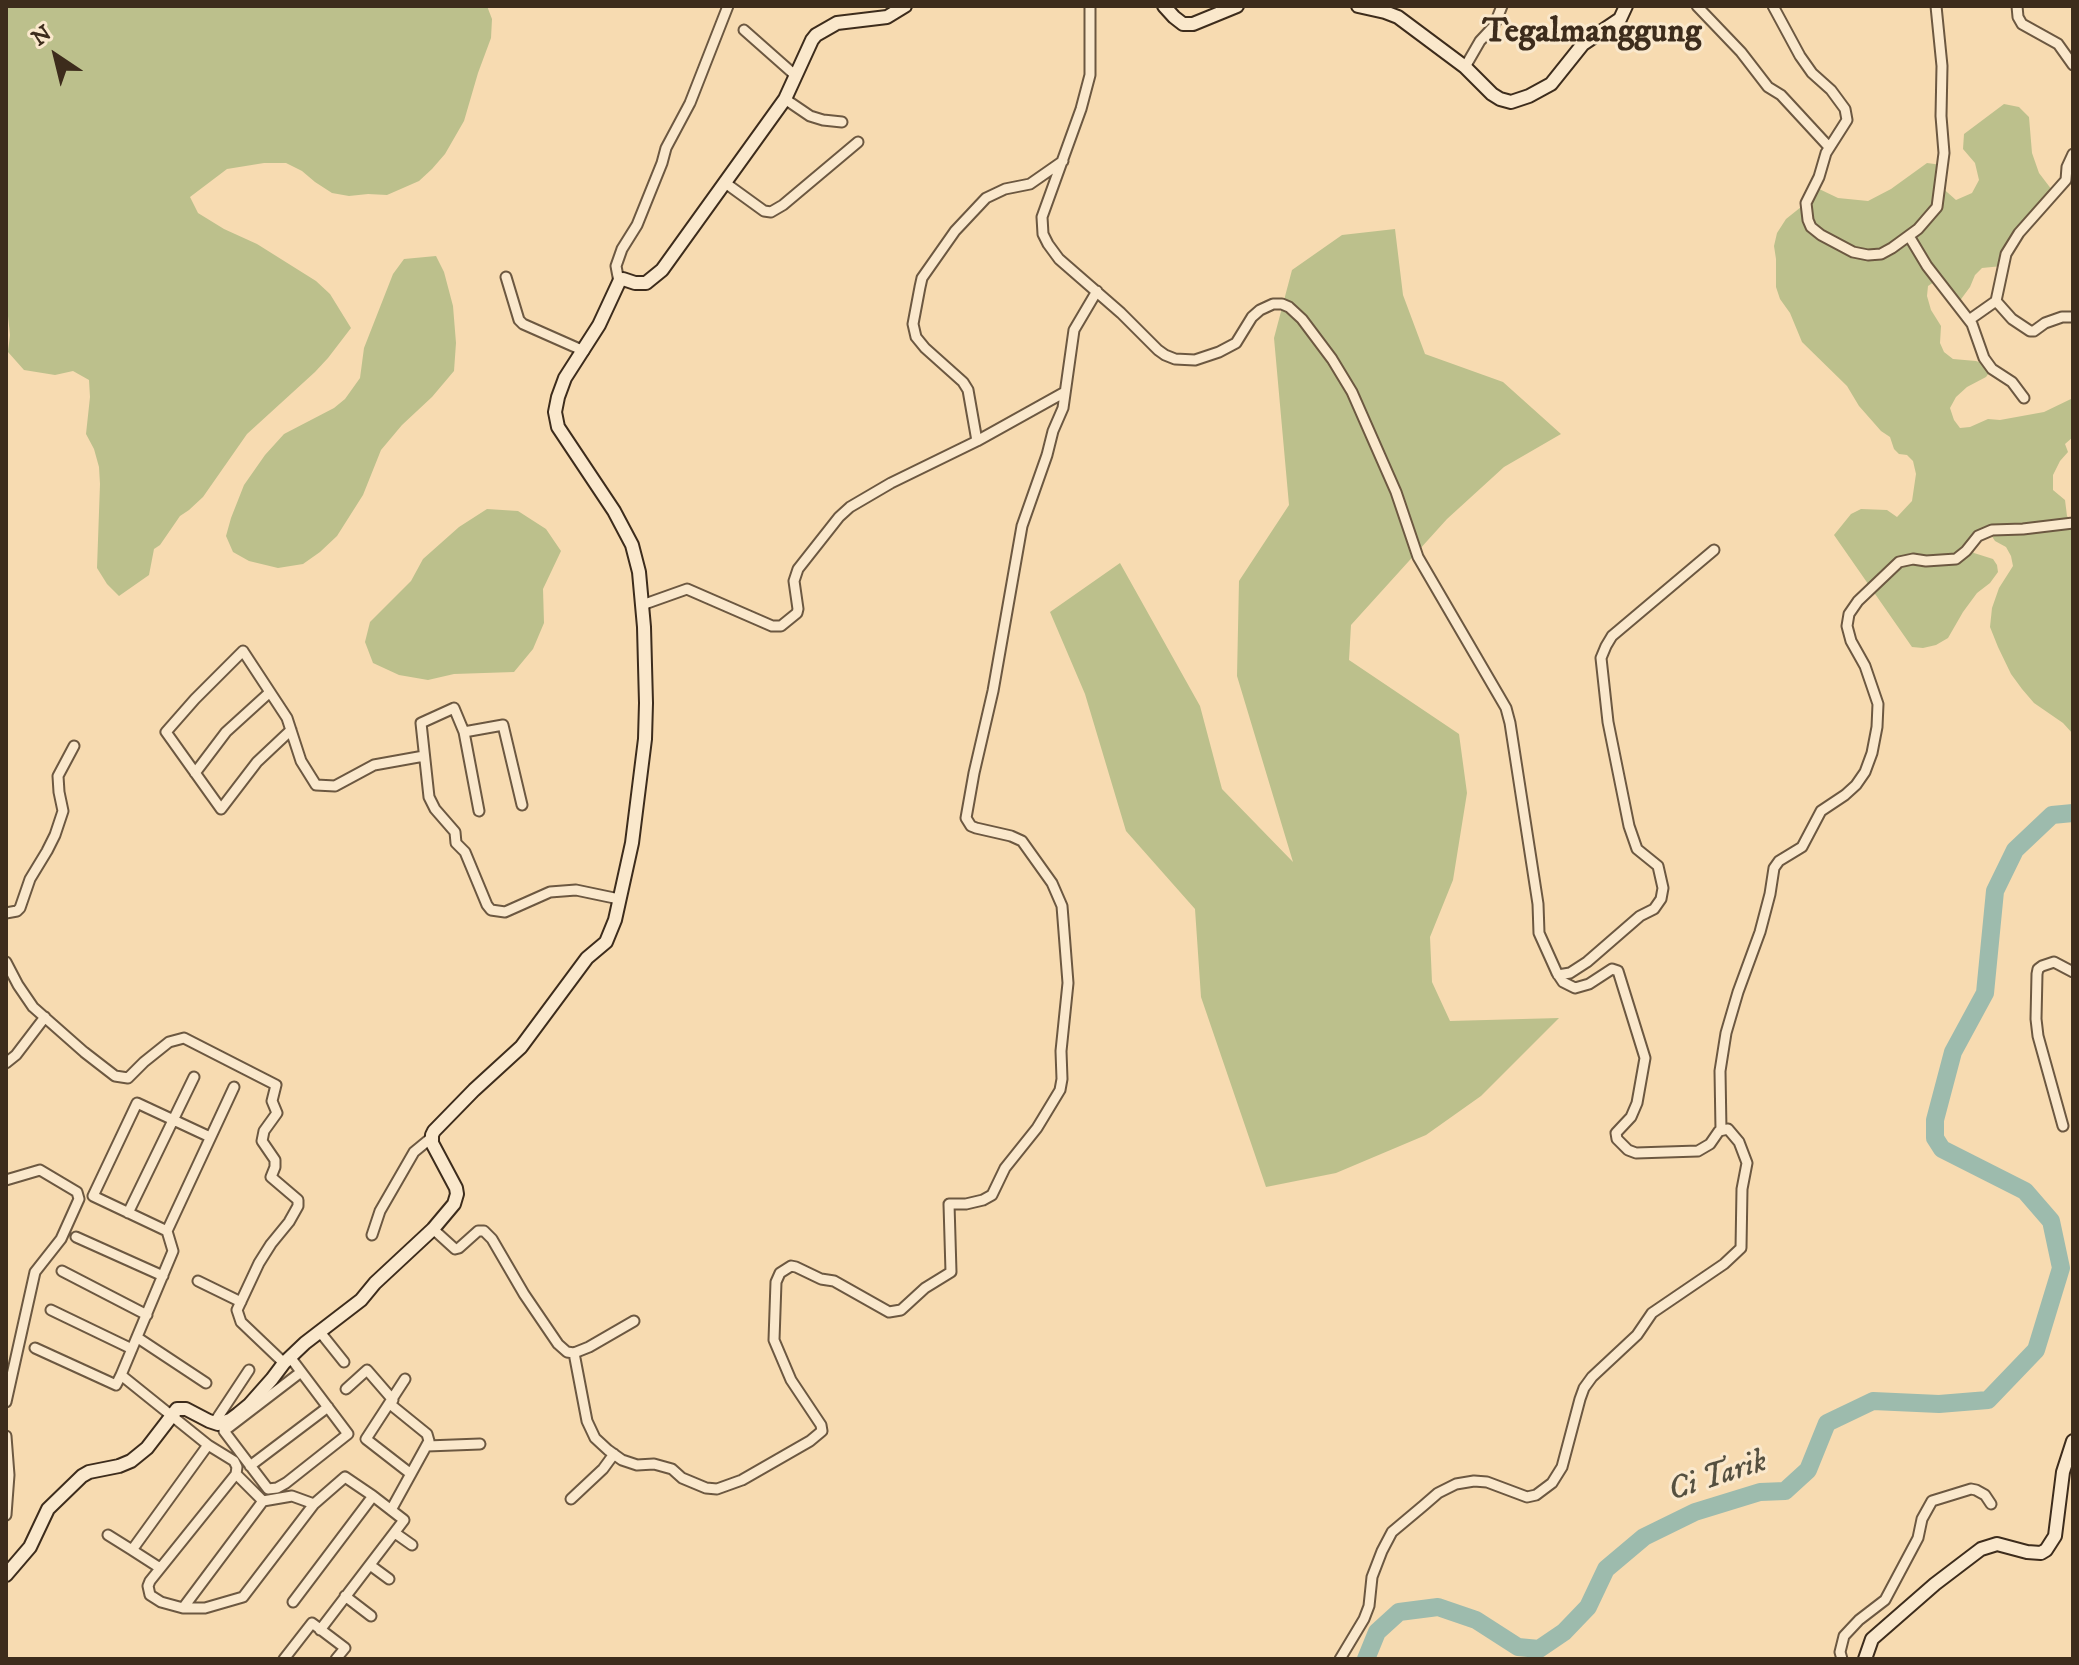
<!DOCTYPE html>
<html>
<head>
<meta charset="utf-8">
<style>
	body { margin:0 }
	#map { position:relative; width:2079px; height:1665px; overflow:hidden; background:#f7dbb1; font-family:"IM FELL DW Pica",serif }
	canvas { display:block }
	.frame { position:absolute; inset:0; border:8px solid #3d2c1c; pointer-events:none }
	.north { position:absolute; left:16px; top:16px; width:80px; height:80px; -webkit-text-stroke:6px #fae8cc; paint-order:stroke; rotate:325deg; font-size:22px; font-weight:700; line-height:32px; text-align:center; color:#3d2c1c }
	.north::after { content:''; display:block; margin:auto; width:28px; height:36px; background:#3d2c1c; clip-path:polygon(50% 0,100% 100%,50% 72%,0 100%) }
</style>
</head>
<body>
<div id="map">
<canvas width="2079" height="1665"></canvas>
<div class="frame"></div>
<div class="north">N</div>
</div>
<script>
const context = document.querySelector('canvas').getContext('2d');
context.lineJoin = 'round';
function paint(path, color) {
  context.fillStyle = color;
  context.fill(path, 'evenodd');
}
function toPath(rows) {
  const path = new Path2D();
  for (const r of rows) {
    path.moveTo(r[0], r[1]);
    for (let i = 2; i < r.length; i += 2) path.lineTo(r[i], r[i + 1]);
  }
  return path;
}
function stroke(path, color, width, dash) {
  context.strokeStyle = color;
  context.lineWidth = width;
  context.lineCap = dash ? 'butt' : 'round';
  context.setLineDash(dash || []);
  context.stroke(path);
}
function label(font, color, halo, rows, align = 'center') {
  context.font = font + ' "IM FELL DW Pica",serif';
  context.lineWidth = 6;
  context.setLineDash([]);
  context.textBaseline = 'middle';
  context.strokeStyle = halo;
  context.fillStyle = color;
  for (const [text, x, y, turn = 0] of rows) {
    context.save();
    context.translate(x, y);
    context.rotate((+turn || 0) * Math.PI / 180);
    context.textAlign = isNaN(turn) ? turn : align;
    if (halo) context.strokeText(text, 0, 0);
    context.fillText(text, 0, 0);
    context.restore();
  }
}
paint(toPath([
	[6,6,487,6,492,19,491,38,478,73,464,121,445,154,432,169,419,181,387,195,368,194,349,196,332,193,315,182,302,171,286,163,264,163,227,169,190,197,198,213,224,229,257,244,316,281,330,294,351,328,328,358,315,372,247,434,203,497,189,510,180,516,160,545,154,549,149,575,119,596,107,584,97,568,100,484,99,467,94,449,86,434,90,397,89,380,73,371,55,375,24,370,8,352,10,335,6,297],
	[2004,104,2019,107,2029,117,2032,153,2039,173,2055,194,2019,233,2002,266,1982,268,1975,275,1970,287,1956,306,1937,280,1928,286,1927,296,1931,310,1941,326,1940,343,1944,352,1953,359,1976,361,1988,365,1992,369,1986,377,1967,387,1956,397,1950,408,1954,420,1960,428,1970,427,1988,419,2000,420,2044,412,2073,398,2073,437,2065,444,2068,452,2060,461,2053,475,2053,490,2065,500,2067,516,2073,523,2073,734,2063,723,2034,703,2022,689,2011,674,1998,647,1990,627,1992,608,1999,588,2013,566,2011,556,2006,547,1995,541,1989,532,1970,549,1974,553,1993,559,1997,565,1998,572,1990,583,1977,593,1963,612,1948,638,1936,645,1923,648,1912,647,1834,535,1851,514,1861,509,1887,510,1897,517,1912,501,1916,474,1913,461,1907,455,1899,454,1894,449,1890,437,1881,431,1859,406,1847,386,1802,342,1790,313,1780,299,1776,287,1776,259,1774,246,1777,233,1786,219,1806,203,1815,187,1838,198,1868,201,1891,189,1927,163,1942,165,1939,185,1956,200,1972,193,1979,180,1975,163,1963,149,1964,134],
	[1395,229,1403,295,1425,354,1503,382,1561,434,1504,467,1447,519,1351,625,1349,660,1459,734,1467,793,1453,880,1430,937,1432,982,1450,1021,1559,1018,1481,1096,1426,1135,1336,1173,1266,1187,1201,997,1195,909,1126,831,1085,694,1050,612,1120,563,1200,706,1222,789,1293,862,1237,676,1239,581,1289,505,1274,338,1292,270,1342,235],
	[436,256,444,272,453,306,456,343,454,371,432,397,402,425,381,450,363,495,337,536,320,552,303,564,278,568,249,561,233,552,226,536,231,518,244,485,265,455,284,434,334,408,345,399,360,378,364,348,393,274,404,259],
	[487,509,518,511,546,529,561,551,543,589,544,623,533,649,514,672,454,674,428,680,399,675,373,663,365,642,370,622,411,581,423,559,459,527]
]), '#bcc08c');
stroke(toPath([
	[1366,1659,1377,1632,1399,1612,1438,1607,1476,1620,1518,1647,1539,1649,1564,1632,1588,1607,1606,1569,1644,1537,1695,1512,1760,1492,1785,1491,1808,1470,1827,1423,1873,1401,1939,1404,1988,1400,2036,1350,2061,1268,2051,1221,2025,1191,1942,1149,1935,1138,1935,1120,1953,1052,1985,993,1995,891,2015,850,2052,815,2073,813]
]), '#9dbbad', 18);
const street = toPath([
	[1090,6,1090,75,1081,109,1042,217,1043,234,1048,244,1059,259,1121,313,1158,350,1165,355,1175,359,1195,360,1219,352,1236,343,1252,317,1260,310,1273,304,1282,304,1289,307,1302,319,1332,359,1352,392,1396,492,1418,557,1506,708,1510,723,1538,904,1539,933,1557,973,1563,982,1575,988,1589,984,1612,969,1618,971,1645,1058,1637,1103,1631,1117,1616,1133,1617,1139,1628,1150,1636,1153,1698,1151,1710,1144,1719,1131,1728,1129,1739,1142,1747,1163,1742,1189,1741,1248,1724,1264,1652,1313,1637,1335,1592,1377,1584,1388,1580,1399,1562,1467,1552,1483,1536,1495,1527,1497,1487,1482,1474,1481,1456,1484,1438,1493,1423,1506,1392,1532,1382,1551,1372,1577,1369,1606,1364,1619,1340,1659],
	[1697,6,1741,52,1768,87,1781,95,1829,147],
	[1773,6,1800,56,1812,73,1831,90,1845,109,1847,120,1826,153,1819,177,1806,203,1808,220,1811,227,1821,235,1853,252,1868,255,1881,254,1892,248,1918,229,1937,207,1944,153,1941,116,1942,66,1936,6],
	[2017,6,2018,17,2022,24,2058,44,2073,65],
	[744,30,796,76],
	[1465,67,1480,41,1494,26,1502,6],
	[785,99,810,116,823,120,842,122],
	[724,182,764,211,771,212,783,205,858,142],
	[1909,236,1927,266,1972,324,1984,358,1992,369,2012,382,2024,398],
	[506,277,519,320,523,324,584,351],
	[619,282,616,266,622,249,637,225,662,163,666,148,690,103,728,6],
	[1996,301,2006,254,2019,233,2066,180,2067,167,2073,154],
	[1969,320,1996,301,2012,319,2030,331,2034,331,2045,323,2062,317,2073,317],
	[977,441,968,390,963,382,925,348,916,337,913,324,920,287,922,278,955,231,986,198,1005,189,1030,184,1063,161],
	[642,605,687,589,772,626,781,626,797,613,798,609,794,581,798,569,839,517,850,507,891,483,977,441,1065,392],
	[291,730,257,762,221,809,166,732,195,699,243,651,287,718,301,761,316,785,335,786,374,765,424,756],
	[464,732,503,725,522,805],
	[195,773,226,732,270,692],
	[479,811,464,732,454,708,421,723,429,797,435,809,455,832,456,843,465,852,487,905,491,910,505,912,550,892,576,890,619,899],
	[6,913,17,911,20,908,30,879,47,851,55,835,63,811,59,792,58,776,74,746],
	[6,962,18,985,33,1007,84,1052,115,1076,128,1078,144,1062,169,1042,184,1038,276,1085,272,1101,277,1113,264,1131,262,1141,275,1160,275,1167,271,1177,298,1200,298,1206,289,1222,271,1244,259,1263,237,1310,241,1322,284,1363],
	[1558,975,1570,973,1587,962,1640,916,1654,909,1661,899,1663,888,1658,866,1637,849,1629,826,1608,722,1601,658,1606,646,1612,636,1714,550],
	[6,1063,16,1055,45,1017],
	[2063,1126,2038,1036,2036,1019,2037,974,2038,969,2042,966,2054,962,2073,972],
	[1721,1130,1720,1071,1726,1033,1738,992,1760,932,1770,894,1774,868,1779,861,1802,847,1821,811,1845,795,1856,785,1865,772,1872,753,1877,727,1878,704,1865,666,1851,641,1847,626,1849,614,1858,601,1899,562,1913,559,1926,561,1956,559,1966,551,1978,536,1992,530,2023,529,2073,523],
	[210,1137,137,1103,93,1196,167,1231,173,1251,121,1375,208,1445,234,1461,237,1467,236,1474,150,1581,148,1586,150,1595,161,1602,183,1608,205,1608,243,1597,314,1504],
	[6,1180,40,1170,77,1192,79,1199,61,1239,35,1272,6,1402],
	[128,1213,194,1077],
	[433,1229,455,1249,459,1248,478,1231,484,1231,492,1239,524,1294,558,1344,567,1352,574,1353,589,1347,634,1321],
	[167,1231,234,1087],
	[372,1235,380,1211,414,1152,431,1138],
	[76,1237,163,1276],
	[62,1271,147,1315],
	[198,1281,241,1302],
	[51,1310,132,1349],
	[320,1332,344,1362],
	[138,1338,206,1383],
	[35,1348,116,1385,121,1375],
	[574,1353,587,1421,595,1438,608,1450,622,1460,637,1465,654,1464,672,1469,682,1478,706,1488,717,1489,742,1480,810,1441,822,1431,821,1425,791,1380,774,1340,776,1282,780,1273,791,1266,796,1267,821,1279,834,1281,889,1312,901,1310,925,1288,951,1272,949,1204,966,1204,983,1200,992,1195,1005,1168,1037,1128,1060,1090,1062,1079,1061,1051,1068,983,1062,906,1052,883,1022,841,1011,836,976,828,971,826,966,818,974,773,993,691,1022,526,1047,455,1053,431,1063,408,1074,330,1097,291],
	[290,1357,348,1434,286,1483,277,1488,268,1489,224,1431,301,1372],
	[405,1379,366,1439,411,1474],
	[346,1389,367,1370,393,1400],
	[390,1404,427,1434,429,1441,391,1510],
	[214,1423,249,1370],
	[6,1436,9,1475,6,1515],
	[427,1446,480,1444],
	[250,1466,328,1407],
	[236,1474,263,1501,292,1496,314,1504,345,1477,373,1496,293,1602],
	[571,1499,603,1469,614,1454],
	[395,1533,412,1545],
	[108,1535,132,1550,208,1445],
	[132,1550,160,1568],
	[370,1565,389,1579],
	[345,1596,371,1616],
	[183,1608,263,1501],
	[320,1630,404,1520,373,1496],
	[284,1659,312,1623,345,1648,336,1659],
	[1842,1659,1840,1652,1844,1636,1859,1620,1885,1600,1918,1538,1922,1519,1932,1501,1971,1489,1976,1490,1985,1495,1991,1504]
]);
const secondary = toPath([
	[1164,6,1174,17,1183,24,1193,24,1237,6],
	[1358,6,1385,12,1398,17,1465,67,1492,94,1500,99,1511,102,1529,96,1551,84,1583,44,1620,19,1626,6],
	[6,1575,30,1547,48,1509,82,1476,89,1472,119,1466,131,1461,147,1448,177,1409,186,1409,209,1421,218,1424,230,1420,238,1414,249,1405,272,1379,284,1363,305,1343,361,1300,375,1283,433,1229,454,1204,457,1194,456,1188,432,1143,432,1135,434,1131,474,1090,521,1047,587,958,606,942,615,920,632,843,645,739,646,703,644,627,639,572,632,545,614,511,558,427,555,412,558,397,565,378,599,325,619,282,623,279,635,283,646,283,662,270,785,99,812,40,816,35,837,23,887,17,905,6],
	[1865,1659,1872,1639,1935,1584,1981,1549,1997,1544,2027,1552,2041,1553,2046,1550,2055,1536,2063,1472,2073,1441]
]);
stroke(street, '#6c5841', 13);
stroke(secondary, '#3d2c1c', 16);
stroke(street, '#fae8cc', 9);
stroke(secondary, '#fae8cc', 12);
label('italic 32px', '#555040', '#fae8cc', [
	["Ci Tarik",1718,1478,-18]
]);
label('bold 34px', '#3d2c1c', '#fae8cc', [
	["Tegalmanggung",1592,34]
]);
</script>
</body>
</html>
